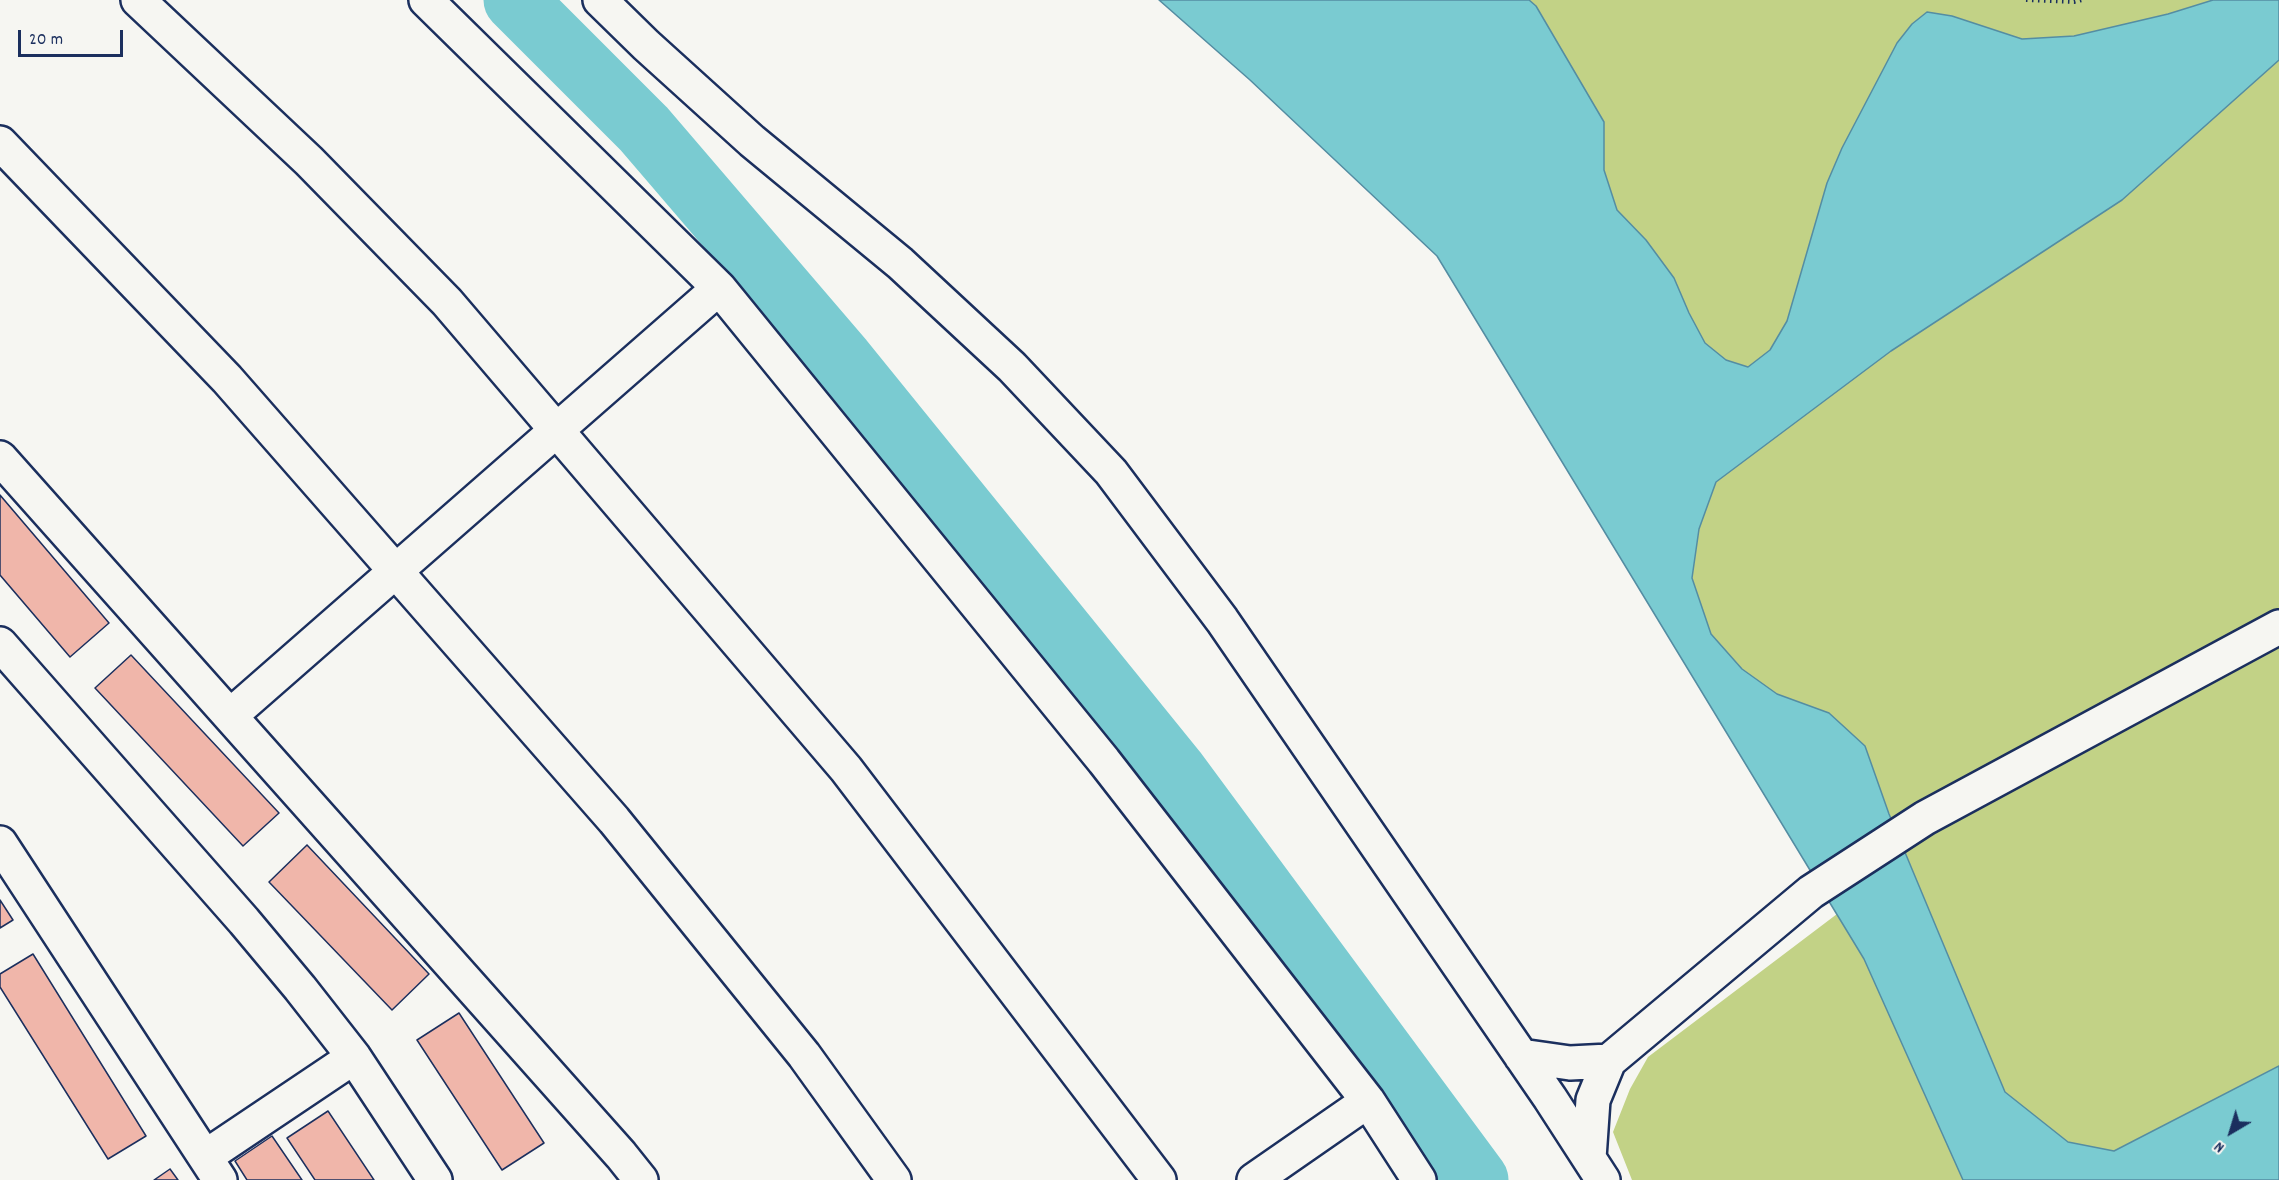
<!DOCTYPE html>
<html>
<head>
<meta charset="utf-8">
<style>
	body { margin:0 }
	#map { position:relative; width:2279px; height:1180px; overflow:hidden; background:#f6f6f2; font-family:Dekko,sans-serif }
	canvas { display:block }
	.north { position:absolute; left:2201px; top:1102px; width:60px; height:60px; -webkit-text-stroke:4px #f6f6f2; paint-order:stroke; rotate:218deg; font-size:16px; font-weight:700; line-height:24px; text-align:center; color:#1b2f5e }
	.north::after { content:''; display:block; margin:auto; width:21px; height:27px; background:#1b2f5e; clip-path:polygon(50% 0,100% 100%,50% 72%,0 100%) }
	.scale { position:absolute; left:18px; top:30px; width:105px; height:27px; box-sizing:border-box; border:3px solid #1b2f5e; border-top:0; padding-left:8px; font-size:18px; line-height:21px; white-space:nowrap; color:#1b2f5e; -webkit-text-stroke:4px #f6f6f2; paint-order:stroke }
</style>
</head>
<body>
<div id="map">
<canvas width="2279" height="1180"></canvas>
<div class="north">N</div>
<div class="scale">20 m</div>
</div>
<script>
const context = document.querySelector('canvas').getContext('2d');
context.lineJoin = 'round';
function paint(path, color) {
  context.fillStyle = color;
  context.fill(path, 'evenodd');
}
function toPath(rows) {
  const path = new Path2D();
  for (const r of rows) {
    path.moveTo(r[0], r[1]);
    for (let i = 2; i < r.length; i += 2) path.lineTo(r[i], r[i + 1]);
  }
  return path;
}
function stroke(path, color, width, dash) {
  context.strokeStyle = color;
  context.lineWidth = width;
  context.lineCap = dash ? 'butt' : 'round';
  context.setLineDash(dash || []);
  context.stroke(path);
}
paint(toPath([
	[1159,0,2279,0,2279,1180,1632,1180,1613,1132,1630,1089,1648,1057,1837,914,1437,256,1250,80]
]), '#c2d286');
const water = toPath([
	[1159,0,1529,0,1536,6,1604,122,1604,170,1617,210,1646,240,1674,278,1689,313,1705,343,1726,360,1748,367,1770,350,1787,321,1827,183,1842,148,1897,43,1912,24,1927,12,1952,16,2022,39,2074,36,2168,14,2213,0,2279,0,2279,60,2122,200,1891,351,1716,482,1699,529,1692,578,1711,634,1742,669,1777,694,1829,713,1865,746,1889,814,2005,1092,2068,1142,2114,1151,2279,1066,2279,1180,1963,1180,1864,959,1437,256,1250,80,1159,0]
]);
paint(water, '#7acbd1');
stroke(water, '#548da3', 1.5);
stroke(toPath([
	[515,0,644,129,842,360,1175,771,1477,1180]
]), '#7acbd1', 63);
const building = toPath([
	[0,495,109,623,70,657,0,575,0,495],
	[131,655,279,813,243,846,95,688,131,655],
	[307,845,429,974,392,1010,269,882,307,845],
	[0,900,13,920,0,928,0,900],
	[33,954,146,1136,108,1159,0,987,0,974,33,954],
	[459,1013,544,1143,502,1170,417,1040,459,1013],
	[328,1111,374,1180,315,1180,287,1138,328,1111],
	[272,1136,302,1180,247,1180,235,1161,272,1136],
	[170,1169,178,1180,154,1180,170,1169]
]);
paint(building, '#f0b6aa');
stroke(building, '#1b2f5e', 1.5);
const minor = toPath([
	[138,0,309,161,447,302,846,769,1159,1180],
	[426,0,719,288,1104,761,1368,1101,1419,1180],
	[600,0,646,45,752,141,900,263,1012,367,1111,472,1222,620,1550,1098,1603,1180],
	[0,143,227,379,614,820,804,1055,894,1180],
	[0,458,621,1155,641,1180],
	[0,644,244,921,300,988,354,1057,435,1180],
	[230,716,719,288],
	[0,843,220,1180],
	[1521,1056,1570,1063,1609,1061],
	[205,1157,354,1057],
	[1589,1158,1593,1100,1609,1061,1811,892,1925,818,2279,627],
	[1254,1180,1368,1101]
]);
stroke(minor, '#1b2f5e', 38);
stroke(toPath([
	[2026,0,2074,2,2082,0]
]), '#1b2f5e', 4, [1.5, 4.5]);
stroke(minor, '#f6f6f2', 33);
</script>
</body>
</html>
